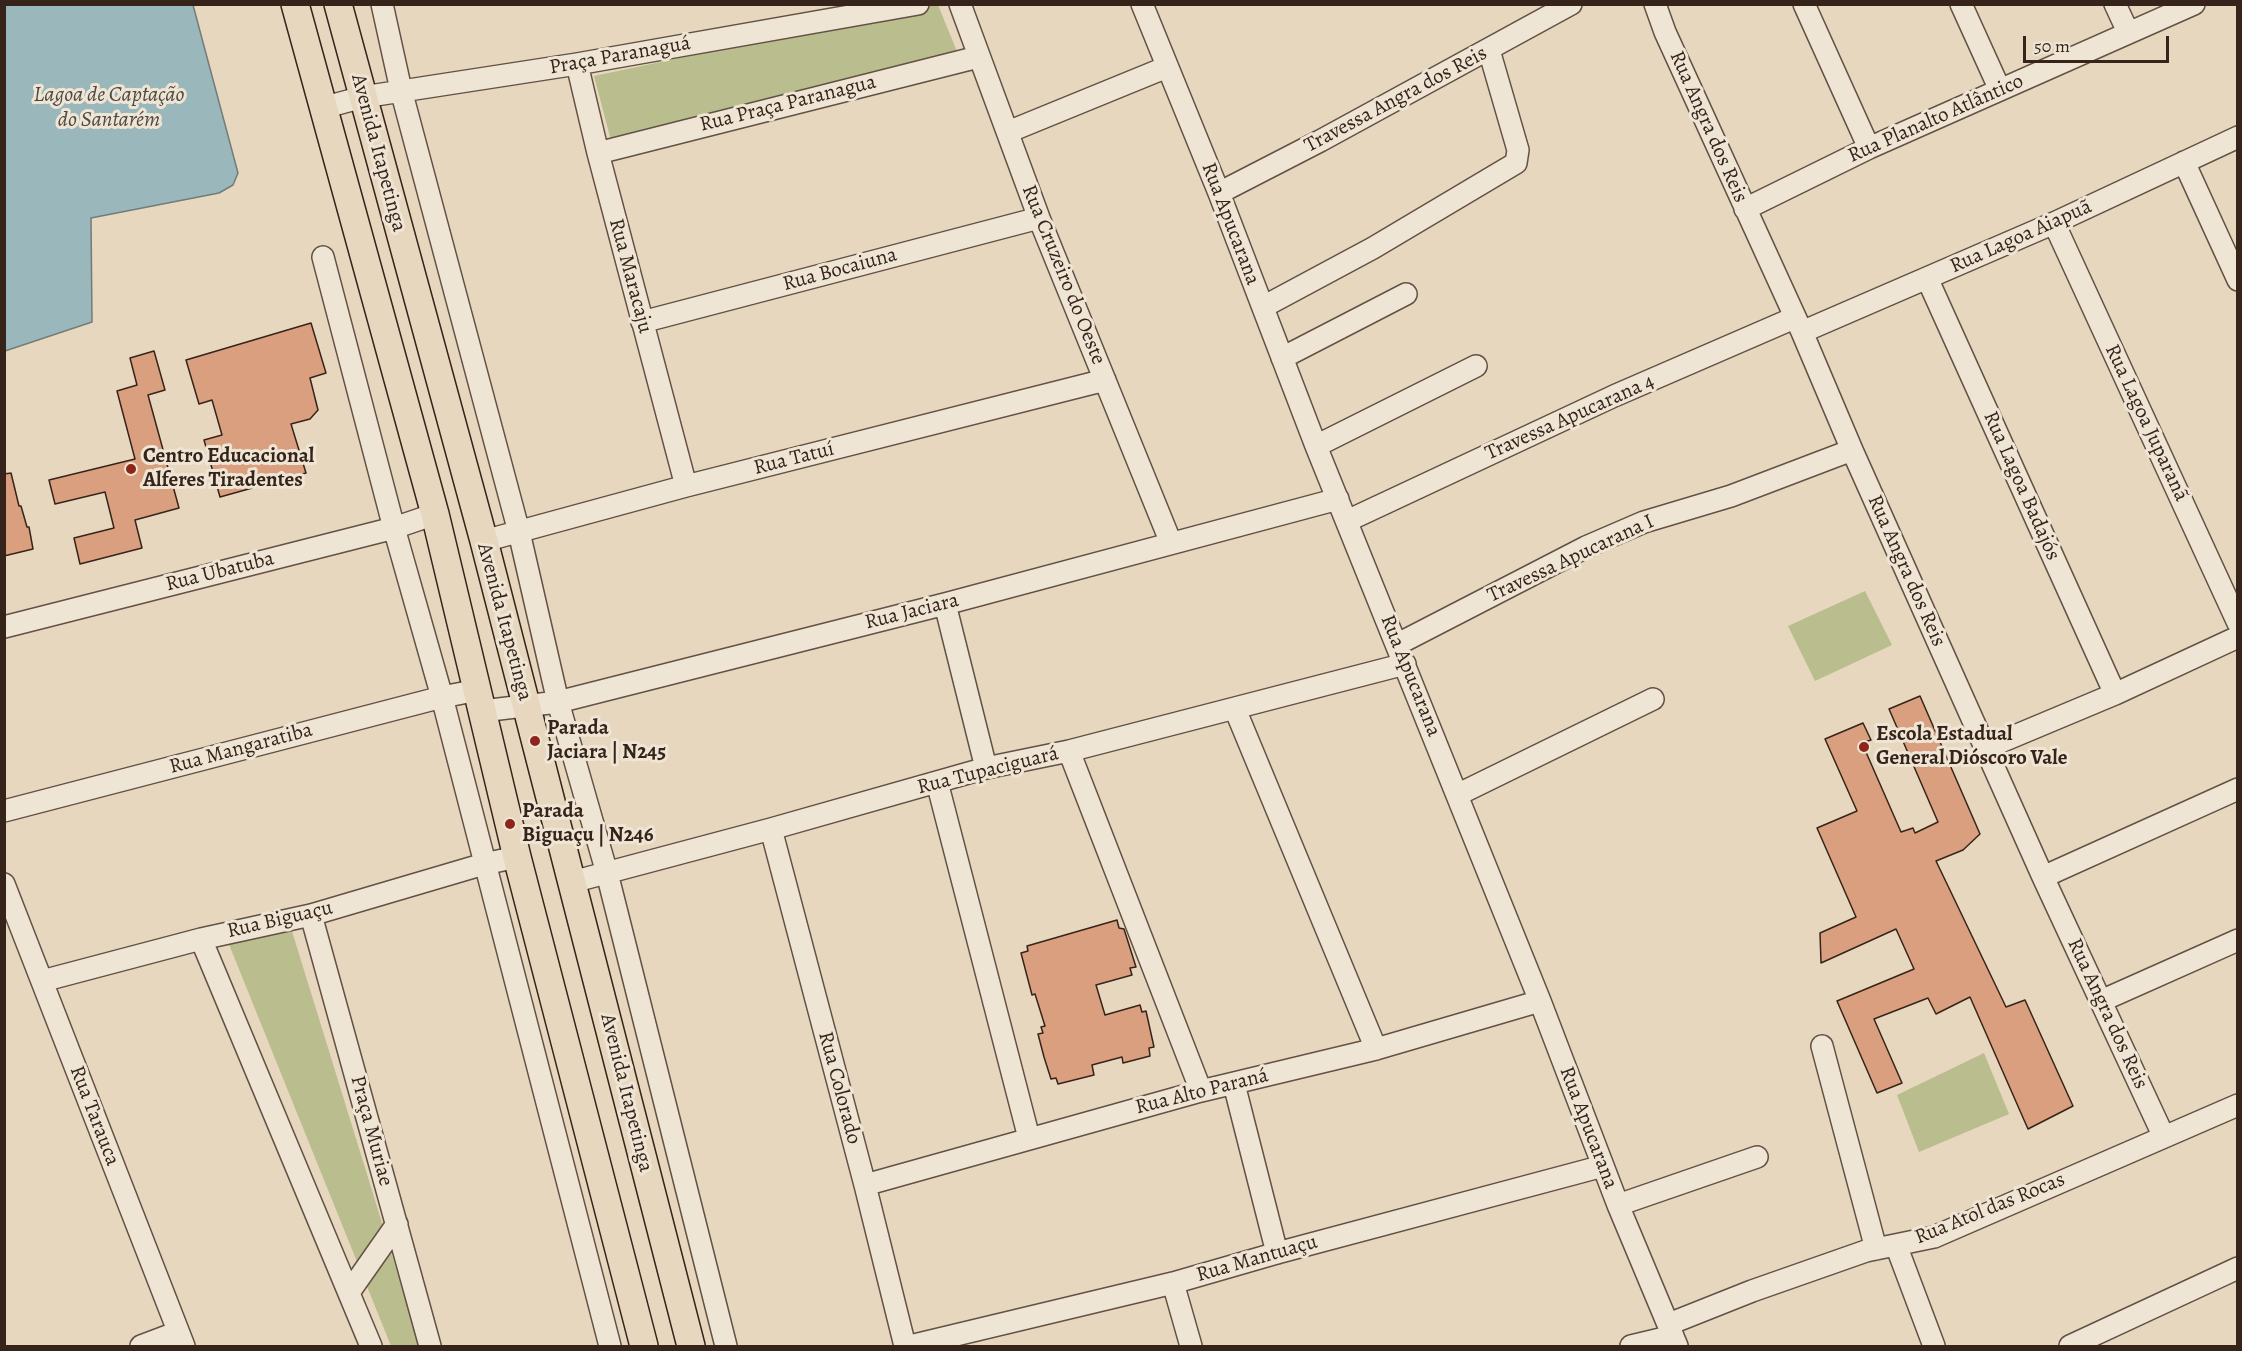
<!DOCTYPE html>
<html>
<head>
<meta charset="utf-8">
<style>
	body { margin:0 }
	#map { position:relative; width:2242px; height:1351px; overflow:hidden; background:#e7d7be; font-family:Alegreya,serif }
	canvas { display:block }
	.frame { position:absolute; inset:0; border:6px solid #36241b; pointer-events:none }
	.scale { position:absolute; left:2023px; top:36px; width:146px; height:27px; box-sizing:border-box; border:3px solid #36241b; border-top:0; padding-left:8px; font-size:18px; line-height:21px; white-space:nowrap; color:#36241b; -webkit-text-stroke:4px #efe5d5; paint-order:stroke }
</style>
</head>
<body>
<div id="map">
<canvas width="2242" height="1351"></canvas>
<div class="frame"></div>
<div class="scale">50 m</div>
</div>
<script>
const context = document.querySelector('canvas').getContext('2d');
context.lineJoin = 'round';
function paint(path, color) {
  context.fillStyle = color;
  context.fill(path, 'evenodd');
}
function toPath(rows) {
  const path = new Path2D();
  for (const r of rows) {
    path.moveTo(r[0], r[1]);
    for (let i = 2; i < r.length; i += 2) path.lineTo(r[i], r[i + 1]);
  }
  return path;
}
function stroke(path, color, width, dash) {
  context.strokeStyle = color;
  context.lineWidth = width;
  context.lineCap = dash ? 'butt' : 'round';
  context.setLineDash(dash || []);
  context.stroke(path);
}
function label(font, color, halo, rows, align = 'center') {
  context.font = font + ' Alegreya,serif';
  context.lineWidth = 6;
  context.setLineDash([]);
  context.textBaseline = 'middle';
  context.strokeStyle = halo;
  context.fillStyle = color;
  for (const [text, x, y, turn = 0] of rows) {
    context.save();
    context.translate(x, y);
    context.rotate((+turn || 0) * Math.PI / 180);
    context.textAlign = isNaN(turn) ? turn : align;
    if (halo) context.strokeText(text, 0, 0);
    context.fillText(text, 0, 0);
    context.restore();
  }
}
paint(toPath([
	[931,5,938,5,958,54,613,148,594,76],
	[1865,591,1892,645,1815,681,1788,626],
	[291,928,420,1346,391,1346,228,942],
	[1984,1053,2009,1114,1919,1152,1897,1095]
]), '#babd8e');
const water = toPath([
	[4,5,193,5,238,173,233,185,219,193,91,218,92,322,5,351,4,5]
]);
paint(water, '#9ab7bb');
stroke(water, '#727c7b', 1.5);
const building = toPath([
	[311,323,326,373,310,378,318,410,310,419,291,424,306,473,220,497,204,440,222,435,212,400,199,404,186,360,311,323],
	[154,351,165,390,148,395,179,508,135,520,142,548,80,564,74,538,114,528,105,492,55,504,49,480,135,459,117,391,137,385,130,358,154,351],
	[11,473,19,506,21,506,27,527,29,527,33,549,4,556,4,474,11,473],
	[1920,696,1980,834,1963,850,1936,861,2006,1007,2025,1000,2073,1106,2028,1129,1970,997,1936,1014,1928,998,1874,1019,1902,1083,1877,1093,1837,1001,1914,969,1896,929,1821,963,1820,933,1856,917,1817,828,1857,811,1825,739,1863,723,1871,740,1862,743,1901,832,1913,828,1915,833,1938,822,1889,709,1920,696],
	[1117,920,1119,928,1124,929,1136,967,1130,968,1132,975,1096,985,1105,1015,1140,1005,1142,1012,1146,1011,1154,1047,1149,1048,1150,1056,1123,1063,1122,1057,1092,1065,1094,1075,1058,1084,1056,1078,1051,1079,1044,1057,1038,1034,1043,1033,1041,1027,1045,1026,1035,994,1032,995,1021,953,1028,951,1027,946,1117,920]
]);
paint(building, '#d99f7e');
stroke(building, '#36241b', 1.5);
const minor = toPath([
	[382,4,401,90,519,532,558,702,607,873,726,1346],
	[960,4,1039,218,1171,543],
	[1142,4,1219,193,1316,446,1540,1001,1618,1205,1677,1346],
	[1655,4,1665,32,1802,332,1852,450,2043,877,2163,1135],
	[1804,4,1869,148],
	[1961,4,2000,90],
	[2115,4,2128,32],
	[577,64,598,153,686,486],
	[322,108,363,97,577,64,918,4],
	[1008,132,1167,67],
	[598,153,978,57],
	[2184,162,2238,280],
	[1219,193,1320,141,1571,4],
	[1745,209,1869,148,2194,4],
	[2054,223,2238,623],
	[323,257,394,528,442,697,610,1346],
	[1927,278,2115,694],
	[1263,307,1373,248,1516,163,1518,150,1489,50],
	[642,322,1039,218],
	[1802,332,2054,223,2238,137],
	[1282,358,1406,294],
	[1316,446,1476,366],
	[1347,521,1614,396,1794,318],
	[484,541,686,486,1105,380],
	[945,604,986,768],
	[4,627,394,528,435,514],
	[1398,644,1586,547,1644,522,1731,496,1852,450],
	[1235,709,1376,1049],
	[482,711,558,702,945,604,1338,499],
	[1986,748,2115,694,2238,637],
	[1069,751,1201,1091],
	[937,782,1029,1138],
	[1457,795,1653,699],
	[4,811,442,697,478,690],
	[771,829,865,1185,905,1346],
	[2043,877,2238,789],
	[572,882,771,829,986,768,1069,751,1405,664],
	[4,884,184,1346],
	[311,915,430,1346],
	[201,939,371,1346],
	[42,981,201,939,311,915,484,864,517,857],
	[2101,1001,2238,940],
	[1822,1046,1876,1249],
	[1234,1084,1277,1253],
	[865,1185,1201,1091,1376,1049,1540,1001],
	[1618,1205,1757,1157],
	[1896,1245,1934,1346],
	[1173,1283,1191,1346],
	[350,1291,397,1224],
	[1669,1324,1752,1291,1866,1251,1934,1237,2238,1105],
	[141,1346,178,1332],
	[910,1346,1173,1283,1277,1253,1603,1166],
	[1631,1346,1673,1336],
	[2070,1346,2238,1268]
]);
const major = toPath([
	[295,4,435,514,517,857,644,1346],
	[338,4,484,541,691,1346]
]);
stroke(minor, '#625144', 24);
stroke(major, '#36241b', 30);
stroke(minor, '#efe5d5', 21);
stroke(major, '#e7d7be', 27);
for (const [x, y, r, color] of [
	[131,469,6,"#8f2418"],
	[535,741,6,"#8f2418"],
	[1864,747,6,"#8f2418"],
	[510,824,6,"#8f2418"]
]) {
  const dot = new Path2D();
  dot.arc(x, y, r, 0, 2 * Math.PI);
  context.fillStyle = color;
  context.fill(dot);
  stroke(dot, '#efe5d5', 2);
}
label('21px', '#36241b', '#efe5d5', [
	["Praça Paranaguá",620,56,-10],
	["Travessa Angra dos Reis",1396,100,-28],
	["Rua Praça Paranagua",788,104,-14],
	["Rua Planalto Atlântico",1936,119,-24],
	["Rua Angra dos Reis",1708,127,66],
	["Avenida Itapetinga",378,153,75],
	["Rua Apucarana",1230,224,69],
	["Rua Lagoa Aiapuã",2021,237,-24],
	["Rua Bocaiuna",840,270,-15],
	["Rua Cruzeiro do Oeste",1063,275,68],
	["Rua Maracaju",630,276,75],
	["Travessa Apucarana 4",1570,418,-24],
	["Rua Lagoa Juparanã",2146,423,65],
	["Rua Tatuí",794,459,-14],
	["Rua Lagoa Badajós",2021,486,66],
	["Travessa Apucarana I",1571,559,-25],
	["Rua Angra dos Reis",1906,571,66],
	["Rua Ubatuba",220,572,-14],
	["Rua Jaciara",912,612,-14],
	["Avenida Itapetinga",504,622,75],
	["Rua Apucarana",1410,676,68],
	["Rua Mangaratiba",241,749,-15],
	["Rua Tupaciguará",988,771,-14],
	["Rua Biguaçu",280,920,-13],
	["Rua Angra dos Reis",2107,1014,65],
	["Rua Colorado",839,1088,75],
	["Rua Alto Paraná",1202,1092,-14],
	["Avenida Itapetinga",626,1093,76],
	["Rua Tarauca",94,1116,69],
	["Rua Apucarana",1588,1128,69],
	["Praça Muriae",371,1131,75],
	["Rua Atol das Rocas",1990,1209,-22],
	["Rua Mantuaçu",1257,1259,-16]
]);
label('bold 21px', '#36241b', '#efe5d5', [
	["Centro Educacional",143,457],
	["Alferes Tiradentes",143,481],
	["Parada",547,729],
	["Jaciara | N245",547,753],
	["Escola Estadual",1876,735],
	["General Dióscoro Vale",1876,759],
	["Parada",522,812],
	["Biguaçu | N246",522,836]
], 'left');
label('italic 22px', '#4f4943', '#efe5d5', [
	["Lagoa de Captação",109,96],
	["do Santarém",109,121]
]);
</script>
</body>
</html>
